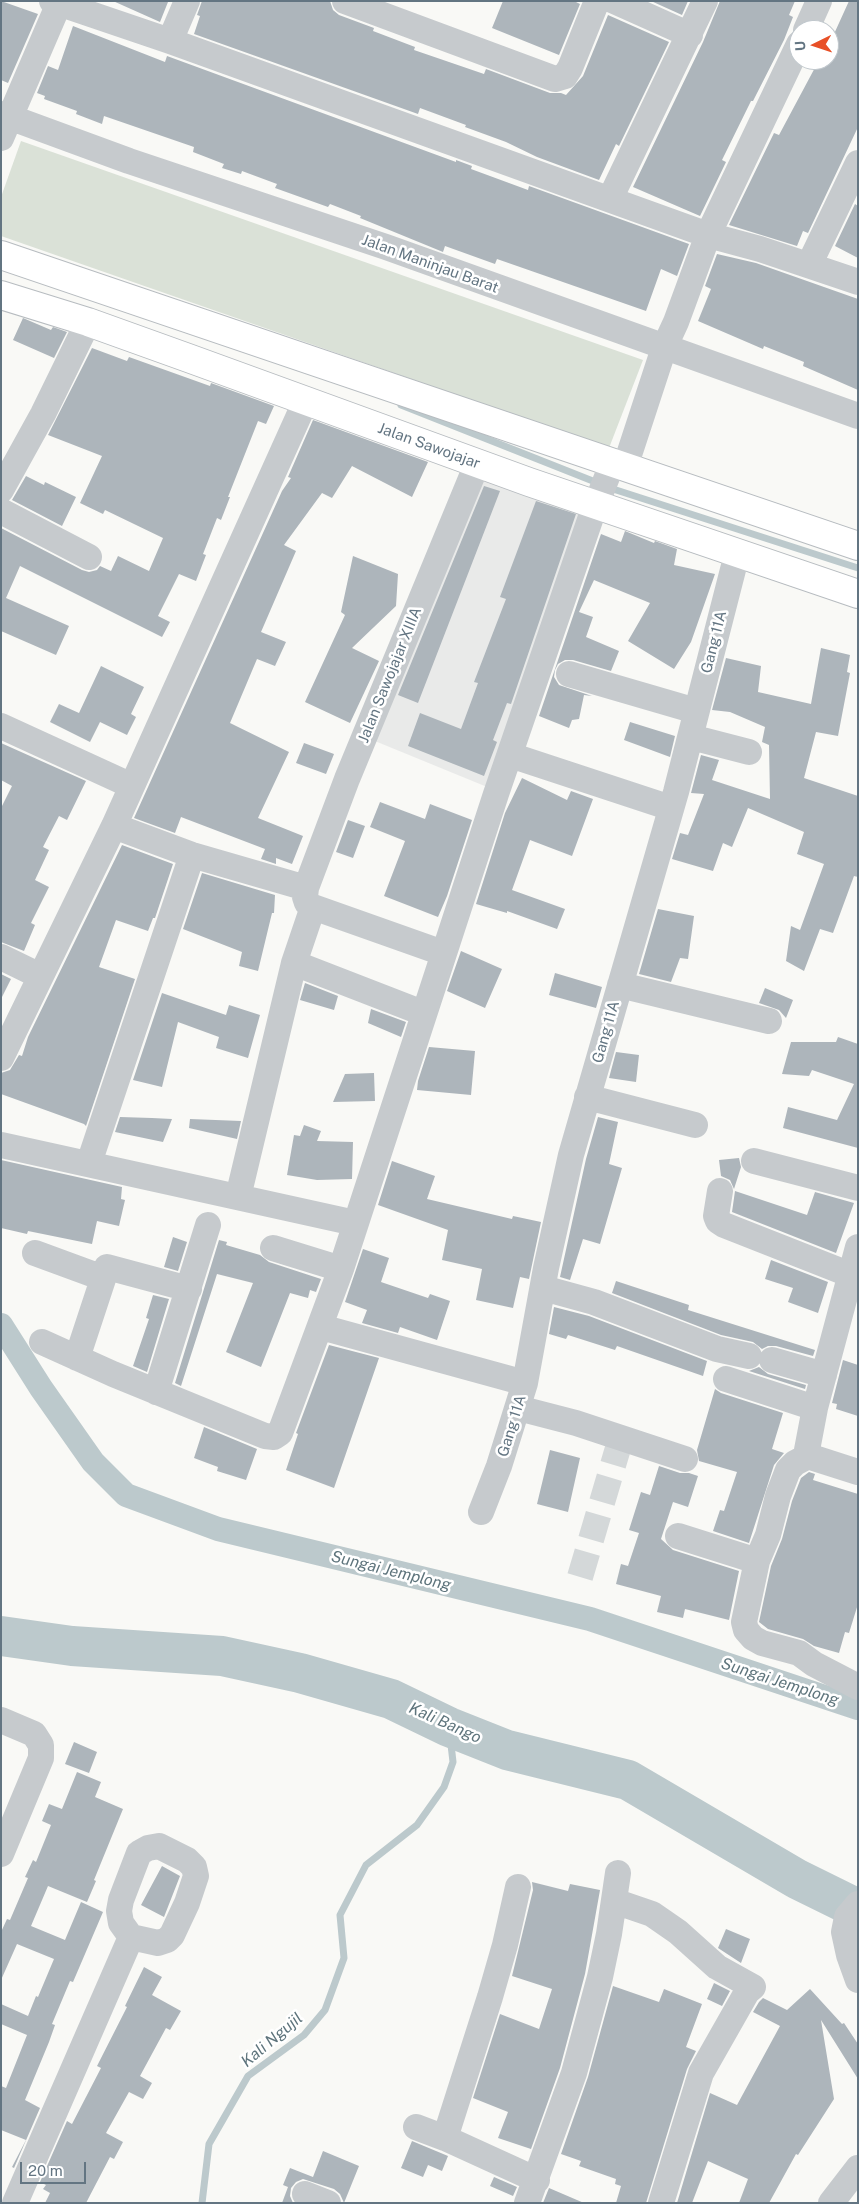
<!DOCTYPE html>
<html>
<head>
<meta charset="utf-8">
<style>
	body { margin:0 }
	#map { position:relative; width:859px; height:2204px; overflow:hidden; background:#f9f9f6; font-family:"Public Sans",sans-serif }
	canvas { display:block }
	.frame { position:absolute; inset:0; border:2px solid #637582; pointer-events:none }
	.north { position:absolute; left:789px; top:20px; width:50px; height:50px; box-sizing:border-box; background:#fff; border:1px solid #c1c8cd; border-radius:50%; rotate:266deg; font-size:14px; font-weight:700; line-height:20px; text-align:center; color:#637582 }
	.north::after { content:''; display:block; margin:auto; width:18px; height:22px; background:#e85027; clip-path:polygon(50% 0,100% 100%,50% 72%,0 100%) }
	.scale { position:absolute; left:20px; top:2162px; width:66px; height:22px; box-sizing:border-box; border:2px solid #637582; border-top:0; padding-left:6px; font-size:15px; line-height:18px; white-space:nowrap; color:#637582; -webkit-text-stroke:4px #fff; paint-order:stroke }
</style>
</head>
<body>
<div id="map">
<canvas width="859" height="2204"></canvas>
<div class="frame"></div>
<div class="north">U</div>
<div class="scale">20 m</div>
</div>
<script>
const context = document.querySelector('canvas').getContext('2d');
context.lineJoin = 'round';
function paint(path, color) {
  context.fillStyle = color;
  context.fill(path, 'evenodd');
}
function toPath(rows) {
  const path = new Path2D();
  for (const r of rows) {
    path.moveTo(r[0], r[1]);
    for (let i = 2; i < r.length; i += 2) path.lineTo(r[i], r[i + 1]);
  }
  return path;
}
function stroke(path, color, width, dash) {
  context.strokeStyle = color;
  context.lineWidth = width;
  context.lineCap = dash ? 'butt' : 'round';
  context.setLineDash(dash || []);
  context.stroke(path);
}
function label(font, color, halo, rows, align = 'center') {
  context.font = font + ' "Public Sans",sans-serif';
  context.lineWidth = 5;
  context.setLineDash([]);
  context.textBaseline = 'middle';
  context.strokeStyle = halo;
  context.fillStyle = color;
  for (const [text, x, y, turn = 0] of rows) {
    context.save();
    context.translate(x, y);
    context.rotate((+turn || 0) * Math.PI / 180);
    context.textAlign = isNaN(turn) ? turn : align;
    if (halo) context.strokeText(text, 0, 0);
    context.fillText(text, 0, 0);
    context.restore();
  }
}
paint(toPath([
	[474,476,585,516,492,789,370,739]
]), '#e9eae9');
paint(toPath([
	[21,141,643,360,609,448,1,236,1,197]
]), '#dae1d7');
stroke(toPath([
	[401,405,613,489,858,568],
	[202,2203,209,2144,248,2076,304,2035,325,2010,344,1958,340,1915,366,1865,417,1825,444,1787,453,1762,449,1727]
]), '#bcc9cc', 7);
stroke(toPath([
	[1,1325,41,1388,93,1462,126,1495,218,1529,590,1619,858,1708]
]), '#bcc9cc', 24);
stroke(toPath([
	[1,1636,72,1646,222,1656,300,1673,391,1699,449,1727,507,1750,628,1780,797,1879,858,1909]
]), '#bcc9cc', 40);
paint(toPath([
	[1,1,38,14,8,83,1,80],
	[113,1,171,1,168,2,160,22],
	[202,1,330,1,333,10,339,15,374,28,373,31,415,47,414,50,484,74,486,69,550,93,561,93,566,95,583,76,608,15,669,42,619,146,616,144,599,180,537,157,506,142,465,127,466,125,420,108,418,114,194,34,200,16,197,15],
	[503,1,574,1,580,4,559,55,492,28],
	[651,1,688,1,682,15],
	[720,1,795,1,789,15,793,17,784,40,753,101,751,101,722,160,726,162,700,216,633,187,703,42],
	[849,1,858,1,858,127,808,233,803,231,797,246,729,225,774,133,779,135,818,62,821,63,822,60,829,60,829,45],
	[73,26,165,62,167,56,456,162,456,160,472,166,471,169,528,190,529,186,689,244,677,276,661,269,646,311,497,259,495,264,445,246,443,252,360,218,361,216,330,204,328,207,275,188,277,184,242,171,241,174,222,168,224,164,193,152,194,147,104,116,102,124,76,114,77,111,44,99,45,96,37,93,48,66,58,70],
	[855,204,858,206,858,258,835,246],
	[717,254,756,263,858,299,858,390,803,366,804,362,764,346,763,349,698,321,711,289,705,286],
	[23,318,51,330,53,327,67,332,54,358,13,340],
	[92,348,127,361,129,357,210,386,211,383,274,406,266,424,258,421,228,497,230,497,221,520,217,518,203,554,206,555,196,581,179,574,158,616,170,622,162,637,20,566,6,598,69,626,56,655,1,631,1,528,82,570,89,572,97,570,100,566,111,571,118,556,149,571,163,538,105,510,103,514,80,503,102,456,48,435],
	[313,420,428,462,412,497,352,466,332,498,322,493,284,545,296,551,261,632,286,642,275,666,257,659,230,723,289,752,258,818,303,836,292,864,276,858,276,864,261,859,265,849,181,817,175,833,134,818,282,491,291,478,288,477],
	[26,476,44,485,45,482,76,497,62,526,12,500],
	[484,486,500,491,418,703,398,695],
	[536,501,576,514,511,704,507,703,493,740,497,742,484,776,408,746,420,713,461,729,478,683,474,682,506,599,500,597],
	[625,531,654,543,655,541,677,549,674,565,715,574,691,642,674,669,628,641,650,603,594,580,579,612,593,617,586,637,619,651,611,671,573,660,565,660,558,664,555,670,554,677,559,685,592,696,584,695,579,719,572,720,569,728,539,716,601,534,621,542],
	[353,556,398,574,396,606,352,648,379,661,350,723,305,702,345,615,341,612],
	[821,648,850,655,847,672,850,673,838,736,816,732,804,778,858,796,858,877,854,876,833,933,820,929,804,971,786,961,791,926,800,930,824,864,797,854,804,832,748,808,732,847,723,843,713,871,672,859,680,833,688,835,704,794,691,793,701,755,719,760,712,780,770,799,769,745,762,742,765,727,730,712,712,710,726,658,761,666,758,692,811,704],
	[101,666,144,687,131,714,136,717,127,735,100,722,90,742,50,722,59,704,79,713],
	[630,722,675,736,670,757,624,740],
	[1,743,86,781,67,820,59,816,43,847,49,850,35,880,49,887,31,923,35,925,24,951,1,942,1,808,12,786,1,780],
	[304,743,334,754,326,774,296,763],
	[522,778,567,800,571,791,593,799,572,856,530,840,512,890,565,909,557,929,507,911,507,913,476,904,505,813],
	[380,802,425,819,430,804,472,820,447,896,438,917,384,896,405,841,370,827],
	[348,820,365,826,353,858,336,852],
	[122,845,173,864,155,918,153,918,148,931,116,920,99,967,135,979,86,1126,84,1124,1,1094,1,1073,10,1070,19,1055,22,1056,28,1037],
	[202,873,275,895,274,913,272,913,258,971,239,966,242,952,183,929],
	[658,909,694,916,688,959,680,958,671,982,639,974],
	[461,951,502,969,485,1008,447,991],
	[555,973,602,987,596,1008,549,995],
	[1,974,11,979,1,999],
	[305,983,338,996,334,1010,300,1000],
	[765,988,793,1000,786,1018,779,1010,759,1003],
	[162,993,226,1015,229,1005,260,1015,248,1058,216,1048,219,1037,178,1022,162,1087,133,1080],
	[371,1009,406,1022,401,1037,368,1023],
	[838,1037,858,1044,858,1148,783,1128,788,1107,837,1120,854,1084,812,1070,809,1076,782,1074,791,1042,836,1042],
	[429,1047,475,1051,471,1095,417,1090,418,1081],
	[616,1052,639,1055,636,1082,609,1078],
	[374,1073,375,1101,333,1102,345,1074],
	[120,1117,152,1118,172,1119,163,1142,115,1132],
	[598,1117,618,1122,609,1164,622,1168,600,1244,583,1239,570,1280,560,1277,586,1159],
	[190,1119,241,1121,237,1139,189,1128],
	[304,1125,321,1131,317,1141,353,1142,352,1179,317,1180,287,1175,294,1135,300,1136],
	[739,1158,741,1167,734,1189,730,1180,721,1176,719,1160],
	[1,1160,122,1187,121,1199,125,1200,119,1226,97,1221,92,1244,28,1231,27,1234,1,1228],
	[392,1161,435,1176,427,1199,512,1219,513,1216,541,1222,529,1279,520,1277,513,1308,476,1300,482,1269,442,1260,448,1230,378,1205],
	[735,1191,807,1215,815,1192,854,1203,836,1253,732,1212],
	[173,1237,187,1242,178,1271,164,1267],
	[219,1240,227,1242,226,1245,260,1255,269,1262,321,1279,316,1292,310,1290,308,1298,290,1293,261,1367,226,1352,253,1283,217,1274,181,1386,175,1383],
	[363,1249,389,1258,381,1282,428,1298,430,1294,450,1301,437,1340,400,1327,398,1333,362,1323,367,1310,345,1302],
	[771,1260,828,1282,818,1313,788,1302,793,1288,765,1279],
	[616,1281,689,1305,688,1310,815,1350,813,1356,776,1346,768,1346,762,1349,753,1342,721,1335,612,1293],
	[153,1295,169,1299,147,1372,133,1366,149,1319,146,1318],
	[554,1307,589,1316,707,1361,703,1376,617,1346,615,1350,568,1335,566,1339,549,1334],
	[329,1345,379,1358,334,1488,286,1470,298,1434,296,1433],
	[843,1360,858,1365,858,1416,836,1409,837,1404,832,1403],
	[759,1367,768,1374,806,1385,805,1389,749,1371],
	[715,1389,721,1393,783,1413,772,1449,784,1453,774,1465,749,1543,713,1531,720,1510,724,1511,737,1472,699,1461,697,1450],
	[204,1427,257,1449,246,1480,217,1471,218,1467,194,1458],
	[550,1450,580,1458,568,1512,537,1504],
	[659,1466,680,1473,689,1473,698,1476,688,1507,673,1502,661,1539,673,1550,739,1571,729,1620,685,1609,683,1618,657,1612,661,1596,616,1584,621,1564,628,1566,639,1533,629,1530,641,1492,650,1495],
	[809,1472,815,1474,813,1480,858,1494,858,1604,849,1633,845,1632,839,1653,814,1646,803,1639,768,1629,759,1622,771,1566,782,1539,792,1501,801,1478],
	[74,1742,97,1752,89,1773,65,1764],
	[77,1772,101,1782,95,1797,123,1809,94,1880,96,1881,87,1902,48,1886,31,1926,65,1940,81,1902,103,1912,73,1982,70,1981,52,2024,55,2025,49,2042,25,2100,40,2108,14,2168,12,2167,26,2140,1,2130,1,2086,6,2088,27,2035,1,2024,1,2004,28,2016,36,1996,38,1997,54,1959,17,1944,1,1980,1,1932,7,1919,10,1920,28,1878,25,1877,33,1860,36,1862,51,1825,42,1821,49,1804,62,1809],
	[162,1866,180,1876,164,1917,141,1905],
	[532,1882,568,1891,570,1884,600,1890,585,1974,560,2068,531,2149,498,2138,508,2112,473,2098,500,2014,539,2029,552,1989,512,1976,533,1890],
	[726,1929,750,1939,741,1963,718,1948],
	[144,1967,162,1977,152,1995,181,2011,170,2030,166,2028,140,2076,152,2083,143,2099,129,2092,106,2133,123,2142,114,2159,110,2157,86,2203,45,2203,50,2193,43,2189,46,2185,40,2182,67,2121,72,2124,101,2068,97,2066,127,2007,125,2006],
	[714,1983,730,1991,722,2006,707,1999],
	[613,1986,659,2002,664,1989,702,2004,686,2047,696,2051,687,2069,646,2203,616,2203,621,2186,615,2184,616,2179,579,2166,581,2161,561,2154,588,2077],
	[810,1989,842,2024,844,2023,858,2044,858,2079,821,2020,834,2099,798,2155,796,2154,769,2203,739,2203,748,2179,708,2161,692,2203,677,2203,710,2093,737,2105,780,2026,753,2012,759,2002,763,1998,787,2010],
	[412,2141,448,2156,442,2171,428,2165,423,2177,401,2168],
	[323,2151,359,2166,344,2203,340,2194,334,2189,303,2179,296,2182,291,2188,290,2196,293,2203,282,2203,288,2187,283,2185,290,2168,313,2177],
	[494,2177,517,2187,513,2196,490,2186],
	[549,2188,584,2203,543,2203]
]), '#adb5bb');
stroke(toPath([
	[580,1577,621,1438]
]), '#d4d8d9', 26, [26, 13]);
const primary = toPath([
	[1,255,858,546],
	[1,295,88,322,191,359,529,482,858,594]
]);
stroke(primary, '#b7bcc0', 30);
stroke(toPath([
	[52,1,170,41,708,235,760,249,858,282],
	[345,1,555,79,565,76,570,68,597,1],
	[614,1,690,35],
	[806,30,819,1],
	[170,41,187,1],
	[1,114,129,161,386,247,858,416],
	[1,138,60,1],
	[610,199,705,1],
	[809,265,858,163],
	[625,467,664,348,676,322,708,235,799,44],
	[1,490,43,414,88,322],
	[1,511,89,557],
	[569,674,696,711],
	[1,726,132,786],
	[691,737,749,752],
	[510,755,671,808],
	[114,826,192,855,306,888],
	[443,953,313,907,307,903,305,897,306,888,347,779,477,464],
	[1,957,40,976],
	[294,963,423,1013],
	[620,985,769,1021],
	[1,1058,114,826,306,400],
	[587,1097,695,1125],
	[1,1145,355,1223],
	[754,1161,858,1188],
	[89,1163,192,855],
	[720,1191,716,1216,718,1221,724,1225,851,1275],
	[238,1197,294,963,313,907],
	[858,1247,815,1408,807,1450,814,1458,858,1472],
	[273,1248,341,1269],
	[35,1253,103,1278],
	[543,1288,594,1302,717,1349,749,1356],
	[321,1327,525,1383],
	[42,1342,113,1374,265,1436,274,1437,280,1433,341,1269,496,794,591,517,613,462],
	[77,1358,107,1267,189,1289],
	[772,1360,824,1375],
	[726,1379,815,1408],
	[156,1392,208,1225],
	[518,1408,576,1423,685,1459],
	[810,1455,795,1463,788,1470,778,1496,768,1535,757,1561,744,1622,746,1630,753,1638,762,1643,799,1653,814,1664,858,1687],
	[481,1512,499,1466,525,1383,546,1268,571,1155,676,792,737,554],
	[678,1536,757,1561],
	[1,1720,34,1734,41,1745,41,1758,1,1854],
	[614,1901,652,1914,678,1932,717,1967,753,1987,747,1992,701,2073,661,2203],
	[858,1904,847,1917,844,1932,849,1955,858,1980],
	[416,2127,445,2138,537,2180],
	[445,2138,490,1997,505,1945,518,1887],
	[305,2194,328,2203],
	[15,2203,131,1937,158,1943,167,1940,172,1935,187,1903,196,1876,194,1867,187,1860,159,1846,148,1848,139,1853,121,1900,119,1911,121,1923,131,1937],
	[527,2203,574,2073,600,1977,609,1934,618,1873],
	[831,2203,858,2168]
]), '#c6cacd', 26);
stroke(primary, '#fff', 28);
label('15px', '#637582', '#fff', [
	["Jalan Maninjau Barat",430,264,20],
	["Jalan Sawojajar",429,446,20],
	["Gang 11A",714,642,-76],
	["Jalan Sawojajar XIIIA",390,675,-68],
	["Gang 11A",606,1032,-74],
	["Gang 11A",512,1426,-73]
]);
label('italic 16px', '#5e747c', '#fff', [
	["Sungai Jemplong",391,1571,14],
	["Sungai Jemplong",780,1682,18],
	["Kali Bango",445,1723,24],
	["Kali Ngujil",272,2040,-40]
]);
</script>
</body>
</html>
